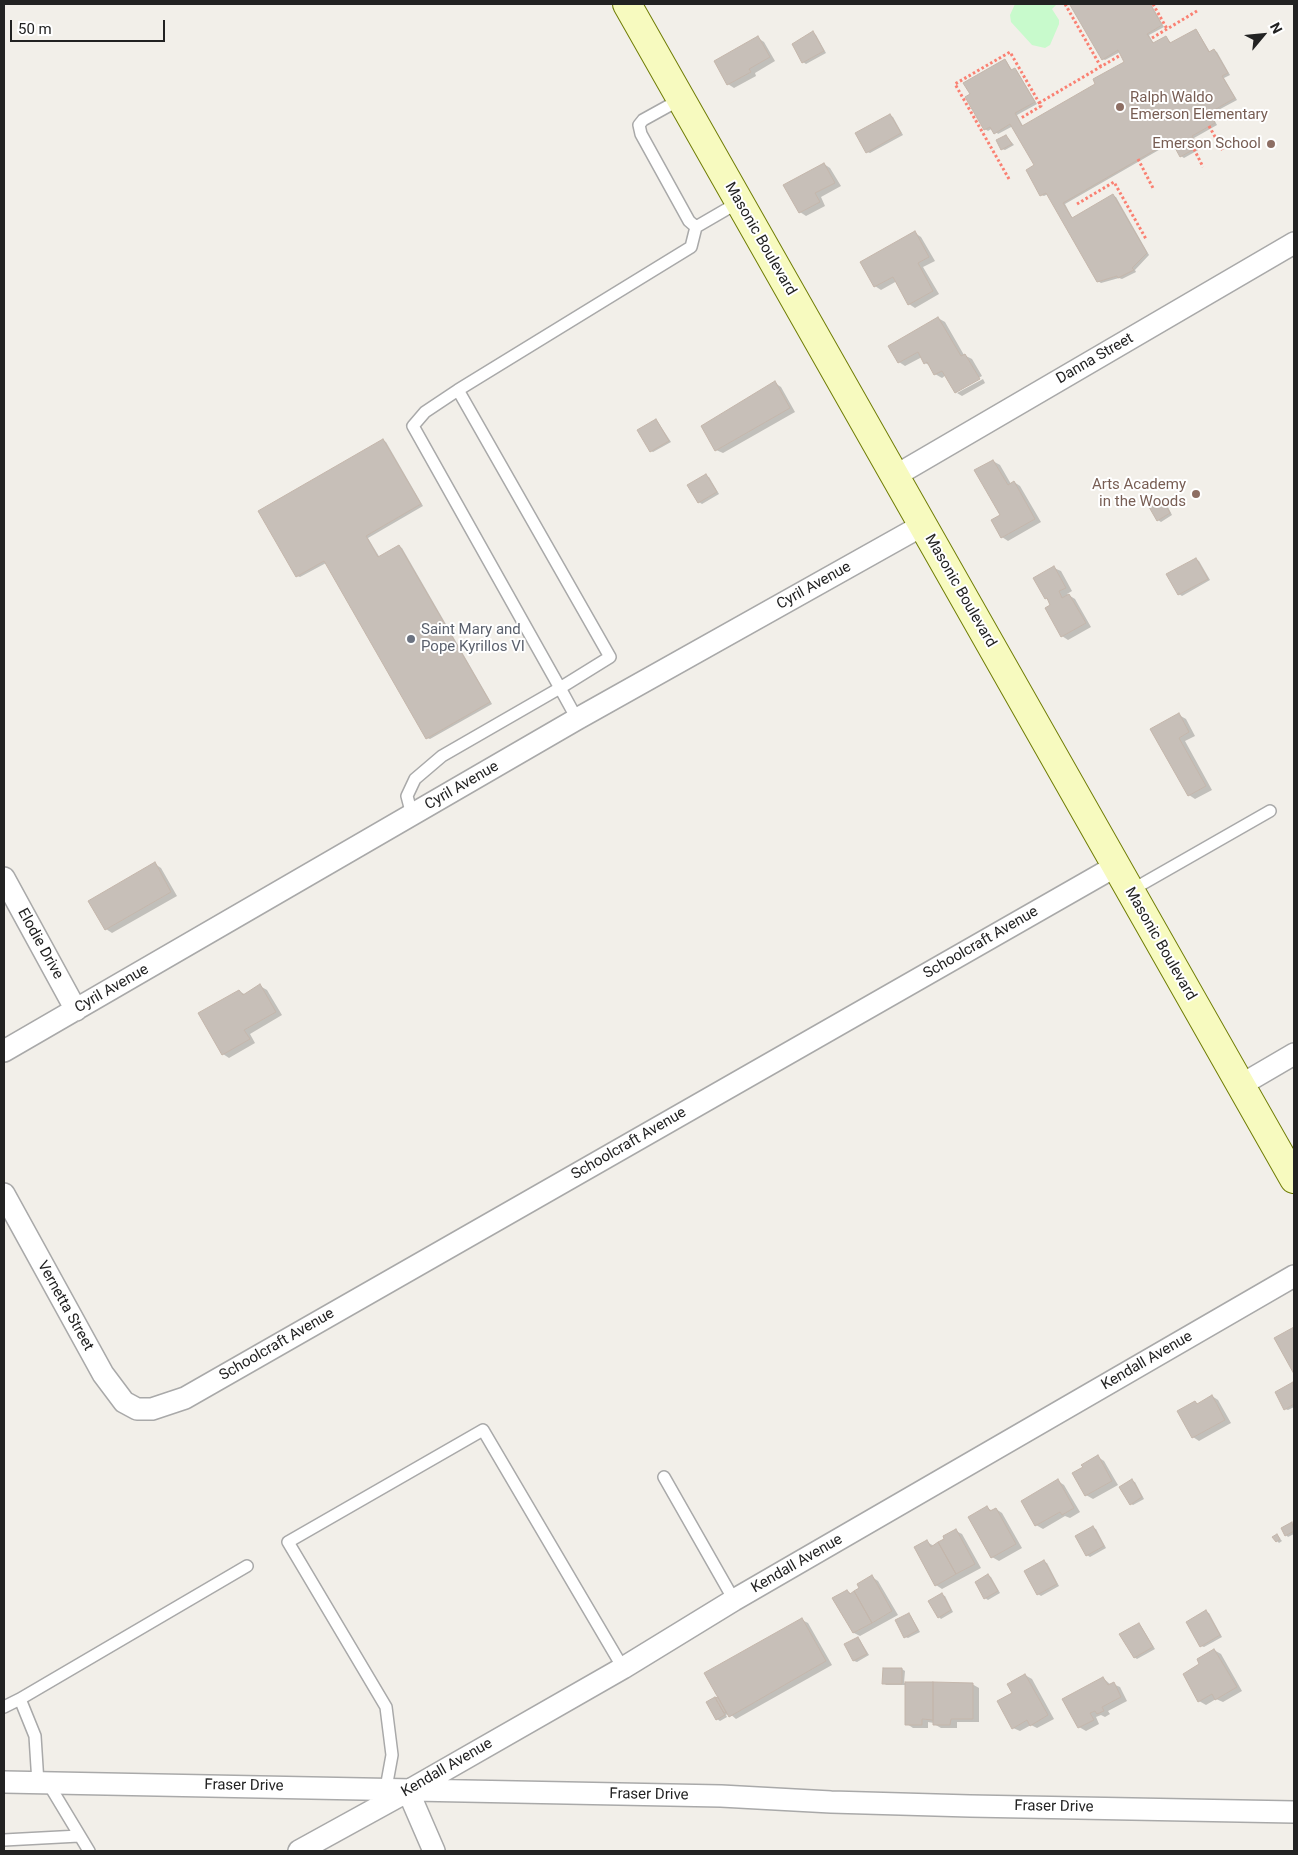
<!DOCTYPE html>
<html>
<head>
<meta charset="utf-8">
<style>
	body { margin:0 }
	#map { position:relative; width:1298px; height:1855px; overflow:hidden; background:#f2efe9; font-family:Roboto,sans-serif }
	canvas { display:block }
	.frame { position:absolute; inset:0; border:5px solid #222; pointer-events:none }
	.north { position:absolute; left:1238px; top:10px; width:50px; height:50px; -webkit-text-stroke:4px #fff; paint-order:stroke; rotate:62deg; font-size:14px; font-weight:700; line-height:20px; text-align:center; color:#222 }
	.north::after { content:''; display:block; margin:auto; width:18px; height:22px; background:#222; clip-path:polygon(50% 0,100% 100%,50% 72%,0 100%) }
	.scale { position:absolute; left:10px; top:20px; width:155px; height:22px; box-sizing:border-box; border:2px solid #222; border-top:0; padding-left:6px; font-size:15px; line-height:18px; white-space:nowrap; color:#222; -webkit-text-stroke:4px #fff; paint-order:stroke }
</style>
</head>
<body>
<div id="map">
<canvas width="1298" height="1855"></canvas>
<div class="frame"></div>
<div class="north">N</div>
<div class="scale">50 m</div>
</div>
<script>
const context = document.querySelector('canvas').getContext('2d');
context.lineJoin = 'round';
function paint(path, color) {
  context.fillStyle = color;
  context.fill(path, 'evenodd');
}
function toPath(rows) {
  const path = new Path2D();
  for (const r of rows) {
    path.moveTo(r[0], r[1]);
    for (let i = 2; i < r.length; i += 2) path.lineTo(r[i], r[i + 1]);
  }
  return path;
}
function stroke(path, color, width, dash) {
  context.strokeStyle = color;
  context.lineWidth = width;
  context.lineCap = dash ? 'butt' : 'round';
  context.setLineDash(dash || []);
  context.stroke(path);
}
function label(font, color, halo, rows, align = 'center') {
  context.font = font + ' Roboto,sans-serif';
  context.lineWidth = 4;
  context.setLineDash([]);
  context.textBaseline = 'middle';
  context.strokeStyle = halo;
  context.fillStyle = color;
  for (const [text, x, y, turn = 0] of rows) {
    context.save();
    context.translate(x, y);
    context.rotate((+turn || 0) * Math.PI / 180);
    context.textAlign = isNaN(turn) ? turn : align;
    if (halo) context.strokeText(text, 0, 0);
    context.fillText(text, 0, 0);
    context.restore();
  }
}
paint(toPath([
	[1015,4,1056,5,1052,9,1059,20,1059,24,1050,45,1045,48,1032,45,1011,22,1010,15]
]), '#c8facc');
paint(toPath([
	[1074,4,1151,4,1164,27,1149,35,1154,44,1166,37,1172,44,1196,30,1198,32,1210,52,1214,50,1217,52,1230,75,1224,78,1237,100,1211,114,1217,125,1194,138,1200,149,1184,158,1181,156,1175,145,1167,150,1164,147,1065,204,1073,219,1113,196,1116,197,1149,255,1135,270,1136,272,1122,279,1119,278,1101,283,1098,281,1048,194,1044,196,1041,195,1036,166,1013,126,998,134,993,128,988,131,985,129,972,94,1005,60,1007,62,1012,70,1015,69,1017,71,1037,104,1017,115,1023,126,1097,84,1126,62,1120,52,1105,60,1103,59,1072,5],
	[813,33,816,35,826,53,806,64,803,62],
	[758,38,764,42,775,61,755,73,756,76,734,88,728,84],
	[890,115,893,117,903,135,870,153,867,152],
	[1006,136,1014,145,1005,150,1002,149],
	[824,164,830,168,841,186,821,197,825,206,806,216,800,212],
	[915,233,921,237,935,261,923,267,939,294,915,308,909,304,897,281,881,290,875,286],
	[938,318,945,322,964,355,972,359,982,376,957,390,957,393,946,375,942,378,935,374,931,366,925,363,922,357,905,366,899,362],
	[983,379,985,383,962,396,957,393],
	[775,383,781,387,795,412,723,453,716,450],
	[656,420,658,422,671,442,653,452,651,451],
	[383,440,386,442,423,506,368,538,380,558,399,546,402,548,492,704,430,739,427,738,326,563,300,577,297,576],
	[993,461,1000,465,1011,484,1014,482,1020,486,1041,522,1008,541,1002,537,1001,515],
	[706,476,709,477,719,494,702,504,699,502],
	[1163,501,1166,503,1172,515,1161,522,1158,520],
	[1196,559,1199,561,1210,580,1182,596,1179,594],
	[1054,568,1061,571,1072,591,1067,594,1075,599,1091,627,1068,640,1062,636,1052,605,1046,598],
	[1179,715,1186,719,1195,736,1185,741,1212,790,1195,799,1189,795,1152,730],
	[155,864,161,868,177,896,112,933,106,929],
	[260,986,267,990,282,1015,250,1034,255,1043,229,1058,223,1054,239,991,246,995],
	[1293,1384,1294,1407,1288,1410,1285,1409,1276,1393],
	[1212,1396,1218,1400,1231,1423,1199,1441,1193,1437,1195,1402,1198,1404],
	[1098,1457,1104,1461,1118,1485,1093,1499,1086,1495,1084,1467],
	[1058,1481,1064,1485,1080,1512,1070,1518,1065,1516,1043,1529,1036,1525],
	[1132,1481,1135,1482,1144,1499,1133,1505,1131,1504],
	[987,1508,993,1511,996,1509,1002,1513,1022,1548,999,1561,992,1557,970,1517],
	[1292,1524,1294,1525,1294,1534,1288,1537,1286,1535],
	[1093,1528,1096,1529,1106,1548,1090,1557,1087,1555],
	[956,1531,962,1534,981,1568,942,1589,936,1585,927,1542,934,1546],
	[1277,1535,1282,1541,1279,1543,1277,1541],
	[1044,1562,1047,1563,1059,1586,1041,1596,1038,1594],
	[988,1575,991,1577,1000,1593,988,1600,985,1598],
	[872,1577,878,1581,898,1615,860,1636,854,1633,847,1591,852,1594,855,1592],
	[942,1595,945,1596,953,1612,941,1619,939,1617],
	[1206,1612,1209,1613,1222,1637,1204,1647,1201,1646],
	[909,1614,911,1616,920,1632,908,1638,905,1637],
	[802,1620,808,1623,832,1665,736,1719,729,1713,726,1715,727,1717,720,1721,717,1719,721,1700],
	[1138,1624,1141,1626,1155,1649,1137,1659,1134,1657],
	[858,1638,860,1640,869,1655,857,1662,854,1661,845,1645],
	[1214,1650,1221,1654,1242,1691,1223,1702,1216,1699,1206,1705,1199,1701,1201,1665],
	[902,1669,905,1671,904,1683,972,1684,979,1688,979,1722,957,1722,957,1728,941,1728,934,1724,934,1723,928,1722,928,1728,913,1728,907,1724,906,1685,886,1685,884,1683],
	[1025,1675,1032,1679,1054,1719,1037,1728,1031,1725,1020,1731,1013,1728,1014,1694],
	[1103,1678,1111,1685,1113,1684,1120,1687,1127,1701,1108,1711,1110,1714,1105,1717,1101,1715,1096,1717,1099,1724,1086,1731,1079,1727]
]), '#0003');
const building = toPath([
	[1072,4,1150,4,1162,25,1147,34,1153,43,1166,36,1170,43,1196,29,1209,52,1214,49,1228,73,1222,76,1235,98,1209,113,1215,123,1192,136,1198,147,1180,157,1173,144,1163,149,1162,146,1063,203,1072,218,1113,194,1147,253,1132,268,1134,270,1118,278,1117,276,1097,282,1046,193,1040,196,1026,170,1034,165,1010,124,994,134,990,127,984,130,965,97,970,94,963,83,1005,59,1011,70,1015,68,1035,102,1015,113,1022,126,1095,84,1093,79,1124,62,1118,50,1102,60,1070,5,1072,4],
	[813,31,824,51,802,63,792,44,813,31],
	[758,36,770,57,749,69,751,72,727,85,714,61,758,36],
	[890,114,901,133,866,153,855,133,890,114],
	[1006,135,1012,144,1001,150,996,140,1006,135],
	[824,163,835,183,815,193,820,202,799,213,783,185,824,163],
	[915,231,929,257,918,263,933,291,908,305,893,277,874,287,860,262,915,231],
	[938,317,961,356,965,354,980,379,955,393,942,371,934,375,927,362,924,364,918,352,898,363,888,346,938,317],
	[775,381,790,408,715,451,701,426,775,381],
	[656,419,669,441,650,452,637,430,656,419],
	[383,439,421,504,366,536,378,557,399,545,490,702,426,739,324,561,296,577,258,511,383,439],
	[993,460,1008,485,1014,481,1035,519,1001,538,991,520,1000,515,974,470,993,460],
	[706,474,717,492,698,503,687,485,706,474],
	[1163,500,1170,513,1157,521,1149,507,1163,500],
	[1196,558,1208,579,1178,595,1166,574,1196,558],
	[1054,566,1066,588,1059,591,1062,598,1069,594,1086,623,1061,637,1045,608,1050,605,1047,598,1045,599,1033,578,1054,566],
	[1179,713,1189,732,1179,738,1206,786,1188,796,1150,729,1179,713],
	[155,862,171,892,105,930,88,901,155,862],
	[260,984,276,1012,244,1030,250,1039,222,1055,198,1013,239,990,243,995,260,984],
	[1294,1327,1294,1374,1274,1338,1294,1327],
	[1293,1382,1294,1404,1284,1410,1275,1392,1293,1382],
	[1212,1395,1225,1420,1192,1438,1177,1411,1195,1401,1197,1404,1212,1395],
	[1098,1455,1112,1481,1085,1496,1072,1473,1083,1467,1081,1465,1098,1455],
	[1058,1479,1074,1508,1062,1515,1060,1512,1035,1526,1021,1501,1058,1479],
	[1132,1479,1142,1497,1130,1505,1119,1487,1132,1479],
	[987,1506,990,1511,996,1508,1016,1544,991,1558,968,1517,987,1506],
	[1292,1522,1294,1531,1285,1536,1281,1528,1292,1522],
	[1093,1526,1104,1546,1086,1556,1075,1536,1093,1526],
	[956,1529,975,1564,956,1574,938,1542,944,1539,943,1536,956,1529],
	[1277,1534,1280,1539,1276,1542,1272,1537,1277,1534],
	[927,1540,931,1547,938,1542,956,1574,935,1586,914,1547,927,1540],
	[1044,1560,1057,1584,1037,1595,1024,1571,1044,1560],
	[988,1574,998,1591,984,1599,975,1582,988,1574],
	[872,1575,892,1611,872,1623,854,1591,859,1588,857,1584,872,1575],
	[847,1590,850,1594,854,1591,872,1623,853,1633,832,1598,847,1590],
	[942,1593,951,1610,938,1618,928,1601,942,1593],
	[1206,1610,1220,1635,1200,1647,1186,1622,1206,1610],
	[909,1613,918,1630,904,1638,895,1620,909,1613],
	[802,1618,826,1661,729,1717,704,1673,802,1618],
	[1139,1623,1153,1647,1134,1658,1119,1634,1139,1623],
	[858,1637,867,1654,853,1661,844,1644,858,1637],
	[1214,1649,1237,1687,1215,1700,1212,1694,1198,1702,1183,1674,1199,1664,1197,1659,1214,1649],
	[883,1668,902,1668,902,1684,882,1684,883,1668],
	[1025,1674,1048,1715,1030,1726,1027,1720,1012,1729,997,1701,1012,1693,1007,1684,1025,1674],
	[1103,1677,1108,1685,1114,1682,1121,1697,1102,1707,1104,1711,1097,1714,1095,1711,1090,1713,1094,1720,1078,1728,1062,1699,1103,1677],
	[905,1682,933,1682,933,1720,922,1719,922,1725,905,1725,905,1682],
	[933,1682,973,1683,973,1719,951,1719,950,1725,933,1725,933,1682],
	[715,1697,725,1715,716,1720,706,1702,715,1697],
	[718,1697,726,1712,724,1713,715,1698,718,1697]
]);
paint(building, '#c7bfb8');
stroke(building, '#c4b6ab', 1);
const lane = toPath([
	[681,99,643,120,639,125,641,134,689,221,696,227,739,202],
	[458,390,691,247,696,227],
	[412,815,407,796,415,779,442,756,560,688,610,657,458,390,425,412,413,426,560,688,577,719],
	[1130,891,1270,811],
	[664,1477,734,1600],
	[4,1707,20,1699],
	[38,1783,35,1736,20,1699,247,1566],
	[48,1783,89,1851],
	[386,1788,392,1755,386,1707,288,1542,483,1430,623,1668],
	[4,1840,79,1836]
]);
const street = toPath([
	[895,476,1294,243],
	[4,878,76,1010],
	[4,1051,577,719,923,525],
	[1241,1085,1294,1054],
	[4,1194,103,1374,124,1402,137,1409,152,1409,185,1398,1116,866],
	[4,1782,721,1796,831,1802,970,1806,1294,1812],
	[408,1791,434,1851],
	[299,1851,408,1791,623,1668,734,1600,1294,1276]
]);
const secondary = toPath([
	[627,4,1294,1179]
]);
stroke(lane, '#a9a9a9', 14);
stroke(street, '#a9a9a9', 24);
stroke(secondary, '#707d05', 30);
stroke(toPath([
	[1065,4,1101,67],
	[1153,4,1167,29],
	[1152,38,1197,11],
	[1039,103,1119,56],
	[1209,126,1223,151],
	[1194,149,1203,167],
	[1138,159,1154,190],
	[1009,179,955,84,1010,52,1041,106,1021,118],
	[1077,204,1114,182,1146,239]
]), '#fa8072', 3, [2.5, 2.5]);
stroke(lane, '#fff', 11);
stroke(street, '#fff', 21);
stroke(secondary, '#f7fabf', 28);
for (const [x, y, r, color] of [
	[1120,107,5,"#8d6e63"],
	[1271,144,5,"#8d6e63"],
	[1196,494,5,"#8d6e63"],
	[411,639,5,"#6b7280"]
]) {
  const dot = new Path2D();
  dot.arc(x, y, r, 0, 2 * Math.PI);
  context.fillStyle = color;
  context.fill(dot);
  stroke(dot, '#fff', 2);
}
label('15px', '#785e54', '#fff', [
	["Ralph Waldo",1130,98,"left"],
	["Emerson Elementary",1130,115,"left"],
	["Emerson School",1261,144],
	["Arts Academy",1186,485],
	["in the Woods",1186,502]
], 'right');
label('15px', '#222', '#fff', [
	["Masonic Boulevard",760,239,60],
	["Danna Street",1095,359,-30],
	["Cyril Avenue",814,586,-29],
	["Masonic Boulevard",960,591,60],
	["Cyril Avenue",462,786,-30],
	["Schoolcraft Avenue",981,943,-30],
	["Elodie Drive",40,944,61],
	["Masonic Boulevard",1160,944,60],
	["Cyril Avenue",112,989,-30],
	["Schoolcraft Avenue",629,1144,-30],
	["Vernetta Street",65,1306,61],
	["Schoolcraft Avenue",277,1345,-30],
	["Kendall Avenue",1147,1361,-30],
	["Kendall Avenue",797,1564,-30],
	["Kendall Avenue",447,1768,-30],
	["Fraser Drive",244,1786,1],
	["Fraser Drive",649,1795,1],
	["Fraser Drive",1054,1807,1]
]);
label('15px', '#5b616d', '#fff', [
	["Saint Mary and",421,630],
	["Pope Kyrillos VI",421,647]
], 'left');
</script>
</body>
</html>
